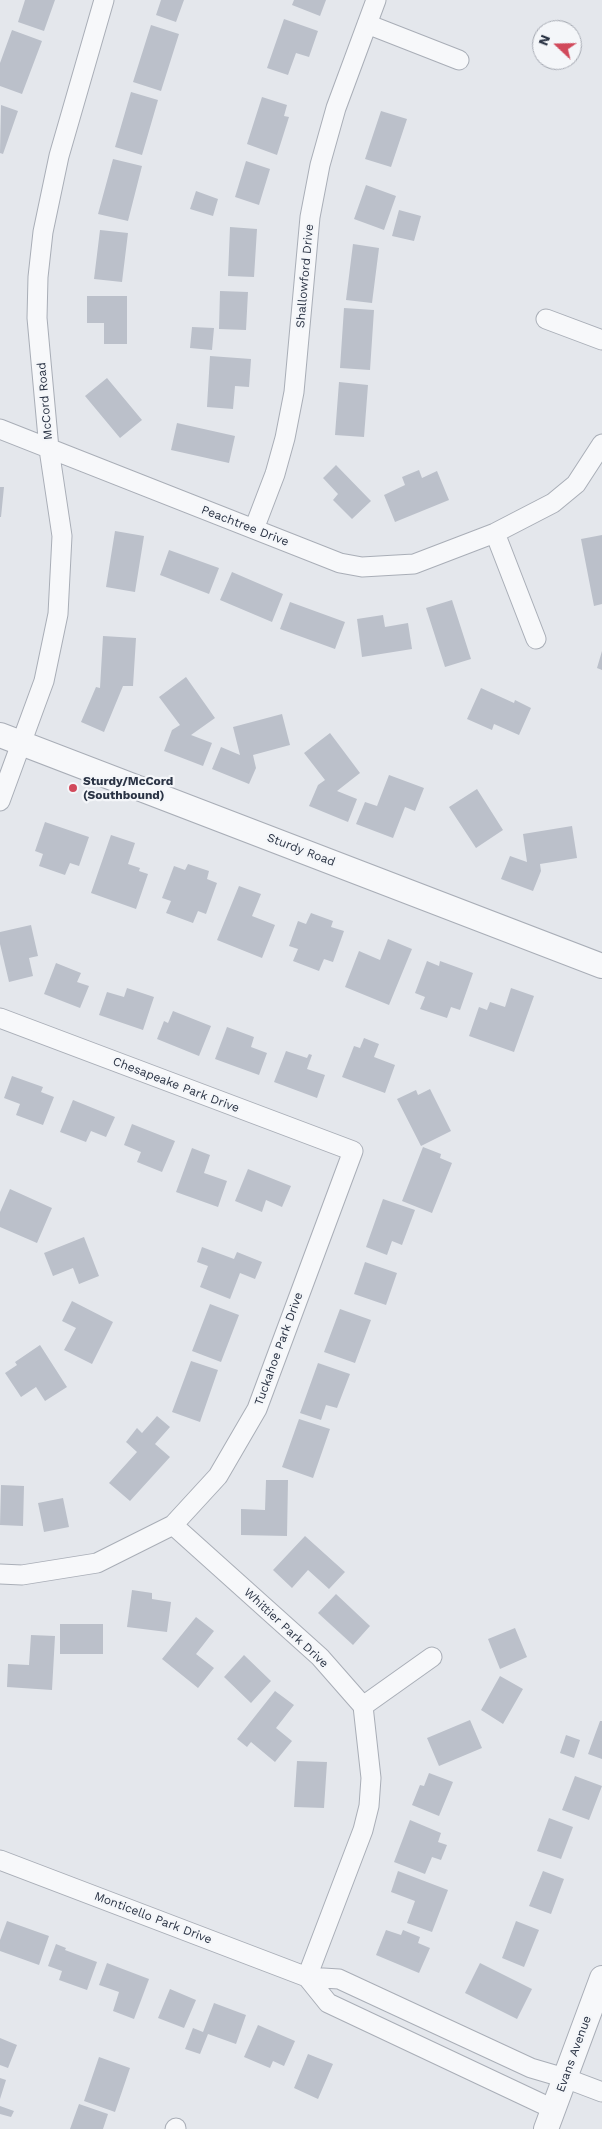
<!DOCTYPE html>
<html>
<head>
<meta charset="utf-8">
<style>
	body { margin:0 }
	#map { position:relative; width:602px; height:2129px; overflow:hidden; background:#e4e7ec; font-family:"Work Sans",sans-serif }
	canvas { display:block }
	.north { position:absolute; left:532px; top:20px; width:50px; height:50px; box-sizing:border-box; background:#f4f6f9; border:1px solid #a4a8b1; border-radius:50%; rotate:291deg; font-size:14px; font-weight:700; line-height:20px; text-align:center; color:#2b3445 }
	.north::after { content:''; display:block; margin:auto; width:18px; height:22px; background:#d1495b; clip-path:polygon(50% 0,100% 100%,50% 72%,0 100%) }
</style>
</head>
<body>
<div id="map">
<canvas width="602" height="2129"></canvas>
<div class="north">N</div>
</div>
<script>
const context = document.querySelector('canvas').getContext('2d');
context.lineJoin = 'round';
function paint(path, color) {
  context.fillStyle = color;
  context.fill(path, 'evenodd');
}
function toPath(rows) {
  const path = new Path2D();
  for (const r of rows) {
    path.moveTo(r[0], r[1]);
    for (let i = 2; i < r.length; i += 2) path.lineTo(r[i], r[i + 1]);
  }
  return path;
}
function stroke(path, color, width, dash) {
  context.strokeStyle = color;
  context.lineWidth = width;
  context.lineCap = dash ? 'butt' : 'round';
  context.setLineDash(dash || []);
  context.stroke(path);
}
function label(font, color, halo, rows, align = 'center') {
  context.font = font + ' "Work Sans",sans-serif';
  context.lineWidth = 4.5;
  context.setLineDash([]);
  context.textBaseline = 'middle';
  context.strokeStyle = halo;
  context.fillStyle = color;
  for (const [text, x, y, turn = 0] of rows) {
    context.save();
    context.translate(x, y);
    context.rotate((+turn || 0) * Math.PI / 180);
    context.textAlign = isNaN(turn) ? turn : align;
    if (halo) context.strokeText(text, 0, 0);
    context.fillText(text, 0, 0);
    context.restore();
  }
}
paint(toPath([
	[25,0,55,0,44,31,18,22],
	[161,0,184,0,176,22,156,15],
	[294,0,326,0,320,16,292,5],
	[284,19,318,31,309,57,296,53,288,75,267,68],
	[151,25,179,34,161,91,133,82],
	[12,30,42,41,22,94,0,86,0,63],
	[131,92,158,100,142,155,115,147],
	[262,97,287,105,284,116,289,117,277,155,247,144],
	[1,105,18,111,3,154,0,153],
	[381,111,407,119,391,167,365,159],
	[113,159,142,166,128,221,98,214],
	[246,161,270,169,259,205,235,197],
	[366,185,396,196,384,230,354,219],
	[196,191,218,199,213,216,190,209],
	[399,210,421,216,414,241,392,236],
	[230,227,257,229,254,277,228,276],
	[100,230,128,233,122,282,94,279],
	[353,244,379,248,372,303,346,300],
	[220,291,248,292,246,330,219,329],
	[87,296,127,296,127,344,104,344,104,323,87,323],
	[344,308,374,310,370,370,340,368],
	[192,327,214,328,212,350,190,348],
	[210,356,251,359,249,387,235,386,233,409,207,407],
	[107,378,142,420,120,438,85,396],
	[339,382,368,385,364,437,335,435],
	[177,423,235,436,229,463,171,450],
	[336,465,371,501,352,519,333,500,338,494,323,478],
	[419,470,422,478,437,471,449,500,395,522,384,495,405,485,402,477],
	[0,487,4,487,1,517,0,517],
	[115,531,144,536,135,592,106,587],
	[602,535,602,604,594,606,581,539],
	[169,550,219,568,209,594,160,575],
	[232,572,283,594,272,622,220,600],
	[452,600,471,659,445,667,426,608],
	[290,602,345,622,335,649,280,629],
	[383,615,385,627,408,623,412,649,362,657,357,619],
	[103,636,136,638,133,686,123,686,104,732,81,722,96,687,100,688],
	[602,651,602,670,597,668],
	[186,677,215,718,191,735,212,743,203,766,164,751,172,730,180,725,159,697],
	[481,688,514,703,515,700,531,708,519,735,494,724,492,730,467,719],
	[282,714,290,745,253,755,256,768,249,784,212,769,221,747,240,755,233,727],
	[330,733,360,773,337,791,357,799,348,822,309,806,318,785,325,780,304,753],
	[389,775,424,788,415,811,405,807,393,838,356,824,365,802,377,806],
	[477,789,503,830,476,848,449,807],
	[45,822,89,837,79,866,70,863,65,875,39,866,43,854,35,851],
	[572,826,577,858,540,864,541,871,533,891,501,879,510,856,527,862,523,834],
	[111,835,135,843,128,864,140,868,139,871,148,874,136,909,91,893],
	[188,864,209,871,207,879,217,883,206,914,198,911,193,923,166,913,171,901,162,898,174,866,185,870],
	[239,886,261,894,252,916,275,925,262,958,217,940],
	[311,913,333,921,331,927,344,931,333,962,324,959,319,971,293,961,298,949,289,946,298,921,306,924],
	[31,925,38,956,29,958,33,976,9,982,0,944,0,932],
	[388,939,412,949,389,1005,345,987,359,951,380,960],
	[427,961,439,966,440,961,473,973,460,1010,451,1007,447,1018,420,1009,425,997,415,993],
	[56,963,81,973,77,982,89,986,80,1008,44,994],
	[127,988,154,997,143,1030,99,1015,107,992,124,997],
	[511,988,534,996,514,1052,469,1036,479,1007,487,1010,490,1002,505,1007],
	[173,1011,211,1026,199,1056,157,1039,164,1021,168,1023],
	[227,1027,254,1037,251,1047,267,1053,259,1075,215,1059],
	[364,1038,379,1044,374,1057,395,1065,385,1093,342,1077,354,1046,360,1048],
	[286,1051,307,1058,309,1054,312,1055,307,1069,325,1075,317,1098,274,1082],
	[12,1076,43,1087,41,1092,54,1097,43,1125,16,1115,20,1104,4,1098],
	[430,1089,451,1131,421,1146,397,1099,416,1090,418,1095],
	[73,1100,115,1117,106,1137,91,1131,86,1142,60,1132],
	[132,1124,175,1141,162,1172,137,1162,141,1152,124,1145],
	[423,1147,441,1154,440,1158,452,1163,432,1213,402,1201],
	[192,1148,210,1155,204,1173,227,1181,218,1207,176,1192],
	[248,1169,291,1186,282,1207,266,1200,262,1212,235,1201],
	[10,1189,52,1208,37,1243,0,1227,0,1212],
	[383,1199,415,1210,402,1245,392,1241,387,1255,366,1247],
	[84,1237,99,1276,79,1284,73,1268,53,1276,44,1253],
	[202,1247,234,1259,237,1252,262,1262,255,1279,240,1273,230,1299,200,1287,208,1266,197,1262],
	[365,1262,397,1273,386,1305,354,1294],
	[72,1301,113,1322,92,1364,64,1350,76,1328,62,1321],
	[210,1304,239,1315,221,1362,192,1351],
	[340,1309,371,1320,355,1363,324,1352],
	[40,1345,67,1387,45,1401,36,1387,21,1397,5,1373,17,1365,15,1362],
	[191,1361,218,1370,200,1422,172,1412],
	[318,1363,350,1374,337,1408,326,1405,321,1420,300,1413],
	[157,1416,170,1427,155,1444,170,1457,130,1501,109,1483,137,1452,126,1442,137,1428,142,1433],
	[299,1419,330,1429,313,1478,282,1467],
	[266,1480,288,1480,287,1536,241,1535,241,1509,265,1510],
	[1,1485,24,1486,23,1526,0,1525],
	[63,1498,69,1527,44,1532,38,1503],
	[305,1536,345,1572,329,1589,308,1570,292,1588,273,1570],
	[132,1590,152,1593,152,1599,171,1602,167,1632,127,1627],
	[336,1594,370,1626,353,1645,318,1613],
	[196,1617,214,1631,196,1654,214,1668,198,1688,162,1659],
	[60,1624,103,1624,103,1654,60,1654],
	[515,1628,527,1657,500,1669,488,1639],
	[31,1635,55,1636,52,1690,7,1687,8,1664,29,1665],
	[244,1655,271,1681,251,1703,224,1677],
	[500,1676,523,1689,503,1724,481,1710],
	[275,1691,294,1705,276,1728,292,1741,275,1762,251,1742,247,1747,237,1739],
	[470,1720,482,1748,439,1766,427,1738],
	[600,1721,602,1721,602,1759,588,1754],
	[566,1735,580,1740,574,1758,560,1753],
	[297,1761,327,1762,324,1808,294,1807],
	[429,1773,453,1782,439,1816,412,1805,420,1785,424,1786],
	[575,1776,602,1786,589,1820,562,1810],
	[549,1818,573,1827,561,1859,537,1851],
	[410,1820,441,1833,438,1842,447,1845,441,1860,432,1857,425,1874,394,1862],
	[398,1871,448,1890,432,1932,407,1923,415,1901,391,1892],
	[543,1871,564,1879,551,1914,529,1906],
	[7,1921,49,1936,39,1965,0,1951,0,1940],
	[516,1921,539,1930,524,1967,502,1958],
	[386,1930,401,1935,403,1930,420,1937,418,1943,430,1948,419,1973,376,1955],
	[56,1944,66,1948,65,1950,97,1962,87,1990,59,1980,62,1971,48,1966],
	[107,1963,149,1979,134,2019,113,2011,119,1992,99,1985],
	[480,1963,532,1989,517,2019,465,1993],
	[170,1989,196,2000,184,2028,158,2018],
	[214,2003,246,2015,236,2044,208,2034,200,2054,185,2049,193,2028,203,2032],
	[258,2025,295,2041,284,2066,273,2061,270,2068,244,2057],
	[0,2038,17,2045,8,2068,0,2065],
	[308,2054,333,2064,318,2099,294,2088],
	[99,2057,130,2068,115,2112,84,2101],
	[0,2078,6,2080,0,2099],
	[79,2104,108,2114,103,2129,70,2129],
	[0,2106,14,2111,11,2117,0,2114]
]), '#bbc0ca');
const minor = toPath([
	[367,24,459,60],
	[546,319,602,340],
	[0,429,340,563,362,567,414,564,495,533,553,503,576,484,602,444],
	[254,529,275,474,285,438,294,392,310,217,320,165,336,108,376,0],
	[495,533,536,639],
	[0,801,44,681,58,614,62,536,49,449,37,318,38,277,43,232,59,156,104,0],
	[0,1018,353,1151,257,1409,218,1476,173,1525,97,1563,22,1575,0,1574],
	[173,1525,320,1657,363,1706,371,1778,369,1806,363,1830,307,1977],
	[363,1706,432,1657],
	[0,1860,307,1977,339,1979,531,2068,565,2078,602,2092],
	[307,1977,328,2003,553,2109],
	[175,2129,176,2128]
]);
const tertiary = toPath([
	[0,735,602,966],
	[546,2129,602,1978]
]);
stroke(minor, '#a9aeb7', 21);
stroke(tertiary, '#a9aeb7', 26);
stroke(minor, '#f7f8fa', 19);
stroke(tertiary, '#f7f8fa', 24);
for (const [x, y, r, color] of [
	[73,788,5,"#d1495b"]
]) {
  const dot = new Path2D();
  dot.arc(x, y, r, 0, 2 * Math.PI);
  context.fillStyle = color;
  context.fill(dot);
  stroke(dot, '#f4f6f9', 2);
}
label('12px', '#2b3445', '#f4f6f9', [
	["Shallowford Drive",305,276,-85],
	["McCord Road",45,401,-95],
	["Peachtree Drive",245,526,21],
	["Sturdy Road",301,850,21],
	["Chesapeake Park Drive",176,1085,21],
	["Tuckahoe Park Drive",279,1349,-70],
	["Whittier Park Drive",286,1628,43],
	["Monticello Park Drive",153,1918,21],
	["Evans Avenue",574,2054,-70]
]);
label('bold 12px', '#2b3445', '#f4f6f9', [
	["Sturdy/McCord",83,781],
	["(Southbound)",83,795]
], 'left');
</script>
</body>
</html>
